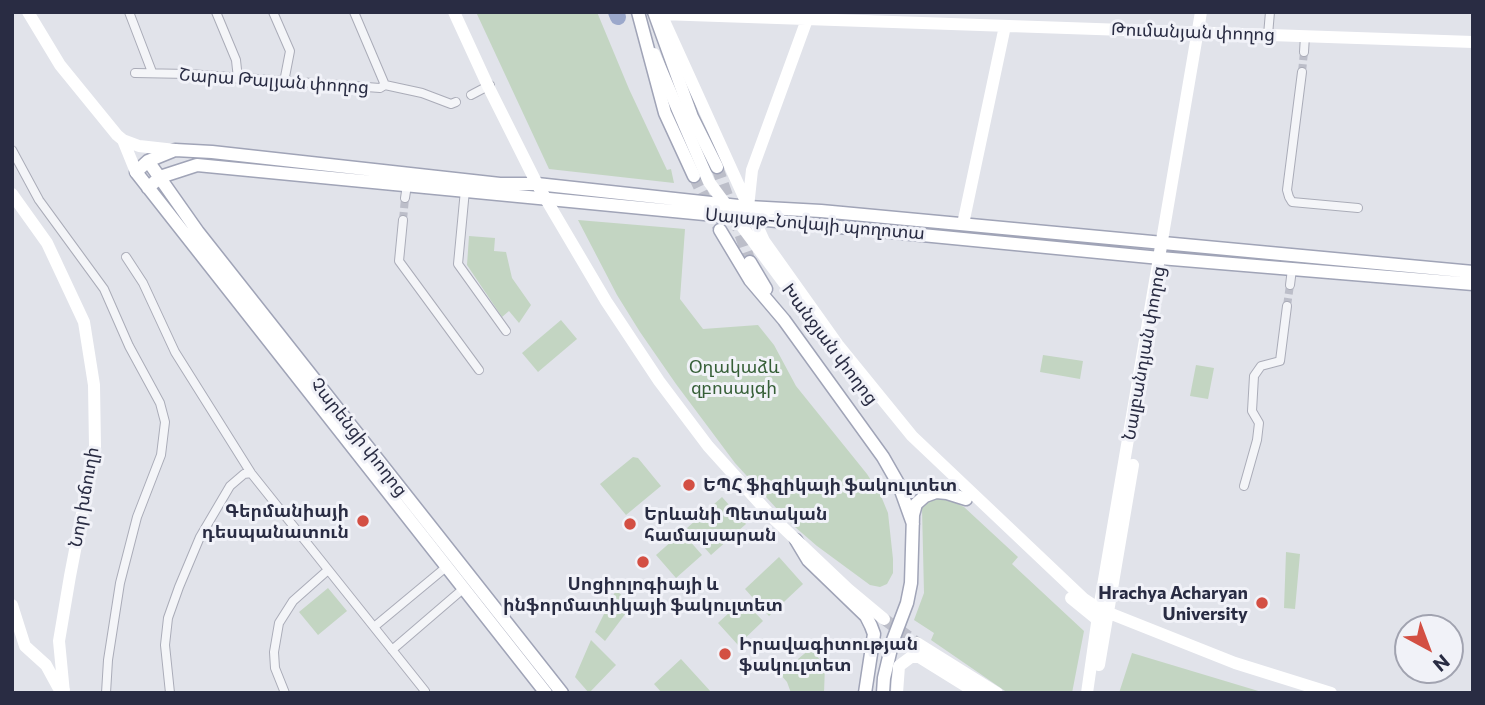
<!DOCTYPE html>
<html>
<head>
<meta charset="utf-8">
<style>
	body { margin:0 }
	#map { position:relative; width:1485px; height:705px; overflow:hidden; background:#e1e3ea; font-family:Commissioner,sans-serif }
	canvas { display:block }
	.frame { position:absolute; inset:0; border:14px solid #292c43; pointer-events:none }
	.north { position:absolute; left:1394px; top:614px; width:70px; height:70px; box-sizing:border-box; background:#f1f2f8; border:2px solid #a1a3b0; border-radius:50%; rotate:139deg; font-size:19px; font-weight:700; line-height:28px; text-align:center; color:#292c43 }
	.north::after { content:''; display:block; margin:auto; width:24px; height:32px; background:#d34f43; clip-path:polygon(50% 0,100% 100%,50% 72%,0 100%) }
</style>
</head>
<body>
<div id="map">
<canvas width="1485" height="705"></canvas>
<div class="frame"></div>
<div class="north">N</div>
</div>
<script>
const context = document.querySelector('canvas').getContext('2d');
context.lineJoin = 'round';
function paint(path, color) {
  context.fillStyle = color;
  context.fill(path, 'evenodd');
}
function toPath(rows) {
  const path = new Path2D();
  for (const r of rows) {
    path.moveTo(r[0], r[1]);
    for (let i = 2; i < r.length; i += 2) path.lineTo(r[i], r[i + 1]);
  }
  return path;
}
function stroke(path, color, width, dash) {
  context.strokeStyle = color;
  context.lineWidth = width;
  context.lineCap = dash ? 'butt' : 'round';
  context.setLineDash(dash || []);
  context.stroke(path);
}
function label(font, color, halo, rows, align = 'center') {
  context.font = font + ' Commissioner,"Noto Sans Armenian",sans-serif';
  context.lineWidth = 6;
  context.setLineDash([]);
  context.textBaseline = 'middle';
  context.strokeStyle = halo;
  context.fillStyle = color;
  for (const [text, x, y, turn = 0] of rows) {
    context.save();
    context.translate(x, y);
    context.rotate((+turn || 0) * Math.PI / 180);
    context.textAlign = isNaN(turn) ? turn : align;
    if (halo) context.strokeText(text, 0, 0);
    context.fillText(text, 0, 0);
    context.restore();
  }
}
paint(toPath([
	[476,12,597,12,629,89,667,170,671,169,674,183,549,169],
	[578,220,685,229,680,299,703,329,758,325,774,345,796,386,867,474,881,496,888,513,893,559,893,573,887,584,880,587,870,585,817,546,788,521,735,463,676,384,640,332,617,295],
	[469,236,495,238,494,251,506,252,512,278,531,305,519,323,509,311,502,317,467,265],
	[561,320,577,339,538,372,522,353],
	[1043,355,1083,361,1080,379,1040,372],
	[1196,365,1214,368,1208,399,1190,396],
	[633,457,638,458,661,486,626,515,600,484],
	[722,497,746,524,711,555,687,528],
	[939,497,948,499,964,507,1018,557,1012,564,1084,631,1072,693,1008,693,931,640,934,633,914,620,924,593,922,508,927,500],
	[682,532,702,555,676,578,656,555],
	[1286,552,1300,554,1295,609,1284,608],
	[779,557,803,584,769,616,745,589],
	[328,588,347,611,318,635,299,612],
	[616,590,632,605,605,641,595,632],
	[743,600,763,621,738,645,718,623],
	[591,640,616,665,589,693,575,677],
	[810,649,825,665,824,693,791,693,787,682,780,674],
	[1132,653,1265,693,1119,693],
	[681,659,712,693,662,693,654,684]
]), '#c3d5c2');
stroke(toPath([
	[616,12,618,17]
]), '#9ba8cb', 16);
stroke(toPath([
	[1302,72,1304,52],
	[403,220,405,198],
	[1287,306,1290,285]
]), '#bcbec9', 8, [8, 4]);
stroke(toPath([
	[884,619,917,643]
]), '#bcbec9', 12, [12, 6]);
stroke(toPath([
	[717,167,750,262],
	[694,176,720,230]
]), '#bcbec9', 12, [12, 6]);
const street = toPath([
	[129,12,152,72],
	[216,12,236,60,238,79],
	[273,12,290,51,284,82],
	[354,12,385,85],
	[1268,35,1270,12],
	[1304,52,1305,36],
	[1302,72,1287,190,1289,197,1292,202,1358,208],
	[135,73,189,74,380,88,385,85,422,93,451,104,456,102],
	[471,95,490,85],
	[12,150,39,200,104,289,129,346,160,403,165,422,161,455,137,517,120,583,108,660,106,693],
	[465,190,458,264,506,331],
	[405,198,407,185],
	[403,220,399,261,479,370],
	[126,257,143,283,175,352,251,473,425,691,423,693],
	[1290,285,1292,269],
	[1244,486,1257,440,1259,423,1252,411,1254,376,1261,366,1280,361,1287,306],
	[374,627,445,568],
	[392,650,463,589],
	[170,693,165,645,168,618,179,587,200,537,230,486,244,474,251,473],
	[285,693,275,668,274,652,279,623,293,601,328,570]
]);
const primary = toPath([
	[638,12,665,113,694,176],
	[654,12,692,117,717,167],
	[148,161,198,232,562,693],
	[148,188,160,177,197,165,1160,258,1473,284],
	[720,230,750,280,784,320,883,457,899,485,913,524],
	[750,262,766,289],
	[796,540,808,560,866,616,871,626,874,634,865,693],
	[546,693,136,172,148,161,175,150,212,152,500,184,537,184,748,207,821,211,1473,272],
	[883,693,884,678,893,640,907,603,911,583,913,515,916,504,925,496,936,492,947,493,966,499]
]);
stroke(street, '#aaacb8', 10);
stroke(primary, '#a0a4b7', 15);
stroke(street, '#f4f5f8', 8);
stroke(toPath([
	[28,12,60,65,117,135,123,140,139,146,175,150],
	[454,12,488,86,537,184,606,301,659,381,708,446,773,518,848,589,884,619],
	[660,12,764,241,838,345,912,436,1084,599,1099,609,1235,663,1331,693],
	[661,14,1473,42],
	[654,54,709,182,784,283],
	[123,140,136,172],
	[12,194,47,243,84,322,94,385,95,447,70,576,59,641,64,693],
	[748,207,752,170,809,14],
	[963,224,1005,26],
	[1071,598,1098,620],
	[12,605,25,646,46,665,58,687,64,690],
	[917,643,997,693],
	[1099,665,1133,465],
	[897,693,899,666,911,657,919,657,977,693],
	[1087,693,1099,609,1201,12]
]), '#fff', 12);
stroke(primary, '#fff', 12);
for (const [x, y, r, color] of [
	[689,485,7,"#d34f43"],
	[363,521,7,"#d34f43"],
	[630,524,7,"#d34f43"],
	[643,562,7,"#d34f43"],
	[1262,603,7,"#d34f43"],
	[725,654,7,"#d34f43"]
]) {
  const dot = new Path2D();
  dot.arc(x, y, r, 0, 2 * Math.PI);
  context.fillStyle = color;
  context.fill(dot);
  stroke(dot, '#f1f2f8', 2.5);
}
label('18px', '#292c43', '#f1f2f8', [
	["Թումանյան փողոց",1193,32,2],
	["Շարա Թալյան փողոց",274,81,4],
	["Սայաթ-Նովայի պողոտա",815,224,5],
	["Խանջյան փողոց",830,344,53],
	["Նալբանդյան փողոց",1144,353,-80],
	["Չարենցի փողոց",359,437,52],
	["Նոր խճուղի",84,497,-80]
]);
label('18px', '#365f37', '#f1f2f8', [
	["Օղակաձև",734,367],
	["զբոսայգի",734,388]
]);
label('bold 18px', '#292c43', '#f1f2f8', [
	["ԵՊՀ ֆիզիկայի ֆակուլտետ",703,485],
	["Գերմանիայի",349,511,"right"],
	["դեսպանատուն",349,532,"right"],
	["Երևանի Պետական",644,514],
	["համալսարան",644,535],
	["Սոցիոլոգիայի և",643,584,"center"],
	["ինֆորմատիկայի ֆակուլտետ",643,605,"center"],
	["Hrachya Acharyan",1248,593,"right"],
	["University",1248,614,"right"],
	["Իրավագիտության",739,644],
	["ֆակուլտետ",739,665]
], 'left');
</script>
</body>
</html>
